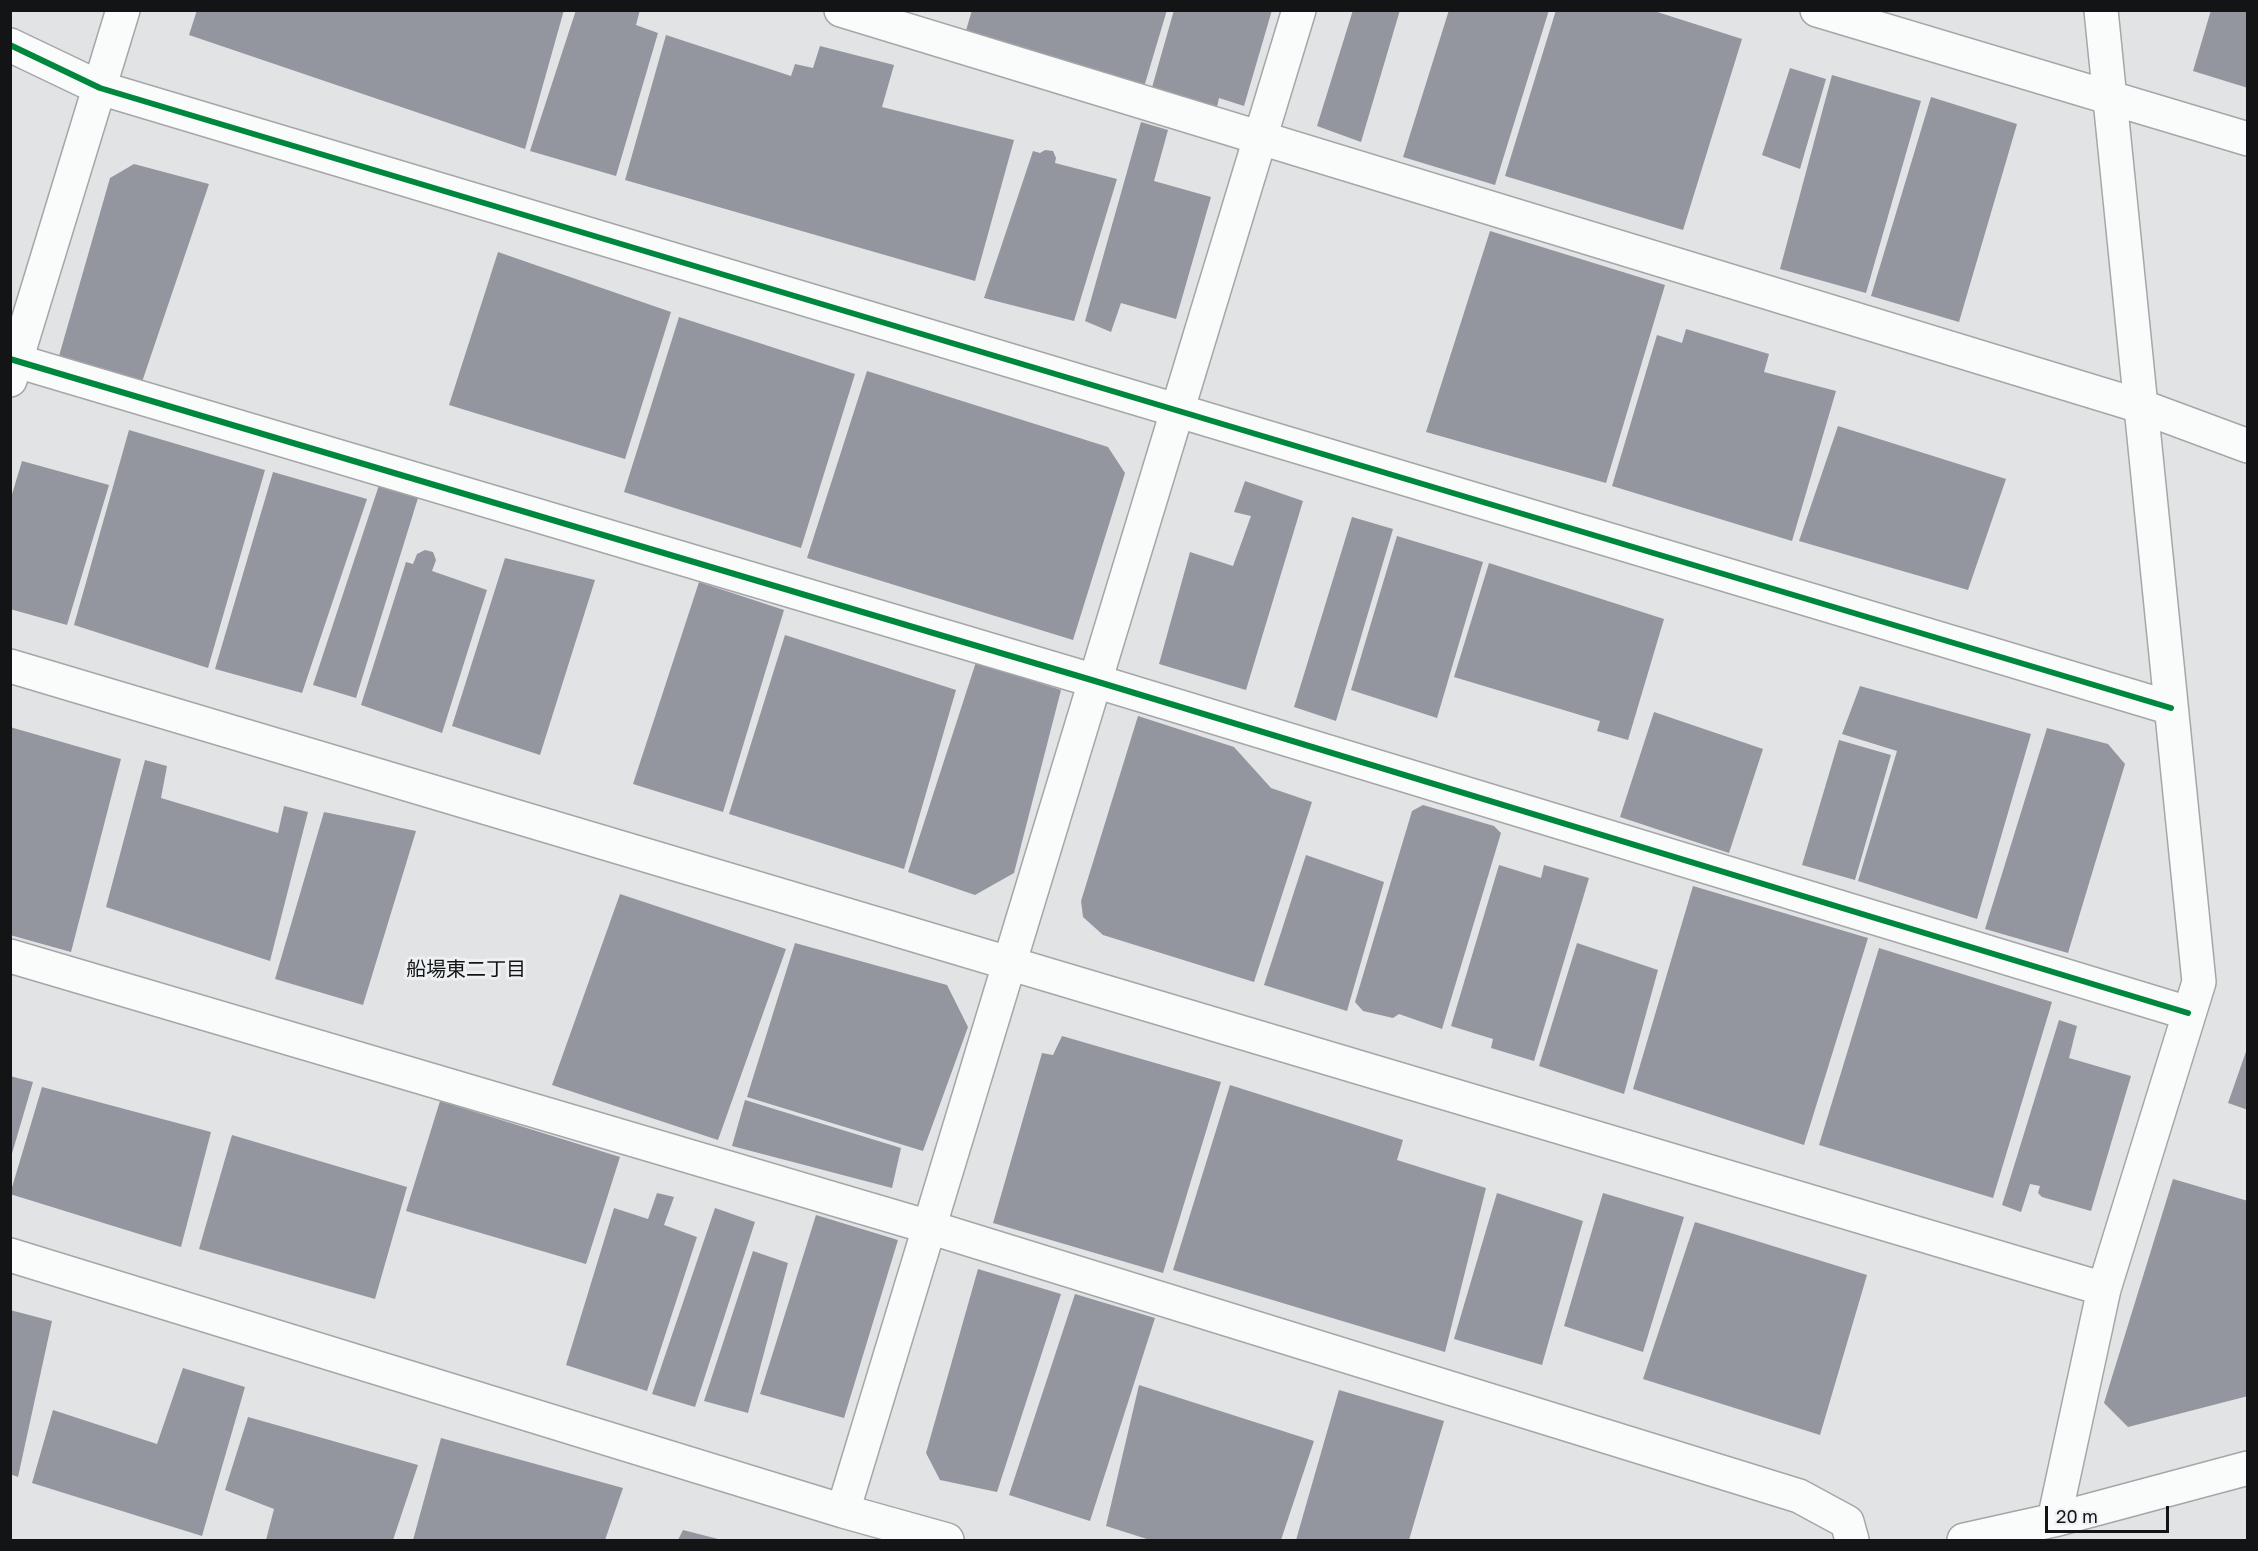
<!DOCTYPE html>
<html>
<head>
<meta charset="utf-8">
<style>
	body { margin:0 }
	#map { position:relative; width:2258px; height:1551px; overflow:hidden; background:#e1e3e5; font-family:"Golos Text",sans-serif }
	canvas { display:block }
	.frame { position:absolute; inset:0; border:12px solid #131415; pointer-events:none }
	.scale { position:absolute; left:2045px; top:1506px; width:124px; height:27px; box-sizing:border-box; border:3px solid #131415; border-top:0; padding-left:8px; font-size:18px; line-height:21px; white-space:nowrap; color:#131415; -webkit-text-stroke:4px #edf1f4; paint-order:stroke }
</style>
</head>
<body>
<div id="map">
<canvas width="2258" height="1551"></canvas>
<div class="frame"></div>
<div class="scale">20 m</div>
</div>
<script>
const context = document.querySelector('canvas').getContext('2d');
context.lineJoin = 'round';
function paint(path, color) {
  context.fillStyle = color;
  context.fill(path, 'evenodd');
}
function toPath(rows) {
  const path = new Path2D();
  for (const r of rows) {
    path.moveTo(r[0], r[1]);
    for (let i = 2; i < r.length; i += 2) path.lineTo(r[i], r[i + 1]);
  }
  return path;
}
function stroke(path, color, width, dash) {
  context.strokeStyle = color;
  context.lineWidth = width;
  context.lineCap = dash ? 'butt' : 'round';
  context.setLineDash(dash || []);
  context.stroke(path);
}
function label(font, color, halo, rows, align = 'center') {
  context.font = font + ' "Golos Text","Noto Sans JP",sans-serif';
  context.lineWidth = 6;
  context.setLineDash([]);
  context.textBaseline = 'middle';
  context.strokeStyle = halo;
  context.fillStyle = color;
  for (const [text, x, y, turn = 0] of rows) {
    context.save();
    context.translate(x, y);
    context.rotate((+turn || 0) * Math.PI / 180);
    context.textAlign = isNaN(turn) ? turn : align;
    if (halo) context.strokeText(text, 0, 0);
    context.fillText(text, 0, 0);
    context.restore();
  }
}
paint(toPath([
	[197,10,564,10,525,149,189,35],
	[576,10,640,10,636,25,658,33,616,176,530,151],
	[972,10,1167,10,1144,87,965,34],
	[1174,10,1272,10,1244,106,1219,98,1216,112,1151,91],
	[1353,10,1400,10,1361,142,1317,126],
	[1449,10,1549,10,1495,185,1403,157],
	[1556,10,1651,10,1742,39,1683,230,1505,176],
	[2211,10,2248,10,2248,88,2193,71],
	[666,35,791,76,795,64,813,68,820,46,894,65,882,107,1014,140,975,281,625,180],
	[1790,68,1826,79,1800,169,1762,155],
	[1832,75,1921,101,1866,293,1780,269],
	[1931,97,2017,124,1959,322,1871,296],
	[1141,122,1168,130,1154,181,1211,197,1176,319,1121,303,1111,332,1085,321],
	[1045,150,1053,151,1056,158,1055,163,1117,179,1074,321,984,298,1033,151,1040,153],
	[134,164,209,184,142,382,59,356,110,178],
	[1490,231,1665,285,1606,483,1426,432],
	[498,252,671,312,625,459,449,405],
	[679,317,855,374,801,548,624,492],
	[1686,329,1769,354,1764,372,1836,391,1792,541,1612,486,1657,335,1682,343],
	[867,371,1108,447,1125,473,1073,640,807,558],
	[1838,426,2006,479,1968,590,1799,541],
	[129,430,265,470,208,668,74,625],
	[22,461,109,485,67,625,10,609,10,501],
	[273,472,367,499,302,693,215,669],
	[1245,481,1303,501,1246,690,1159,664,1190,552,1233,566,1251,516,1234,512],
	[379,485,418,498,356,698,313,685],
	[1352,517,1393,529,1336,721,1294,707],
	[1397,536,1483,562,1437,718,1351,690],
	[425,550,433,552,436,560,432,571,487,590,442,733,361,705,406,562,413,564,417,554],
	[505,558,595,580,540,755,452,726],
	[1489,563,1664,619,1628,740,1597,731,1600,721,1454,677],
	[699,582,784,610,723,812,633,784],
	[785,635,956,690,904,869,729,814],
	[976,662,1061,690,1014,873,975,895,908,872],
	[1860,686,2031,734,1977,919,1858,881,1897,751,1842,734],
	[1654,712,1763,749,1729,853,1620,817],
	[1138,716,1234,747,1271,788,1312,802,1254,982,1103,935,1083,917,1081,901],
	[10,727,121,759,71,952,10,935],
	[2047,728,2108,744,2125,764,2068,953,1985,929],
	[1839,740,1891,755,1855,880,1802,865],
	[145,760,167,766,161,798,278,833,284,806,308,812,270,961,106,907],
	[1423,805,1494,826,1501,833,1442,1029,1399,1014,1393,1018,1363,1011,1355,1002,1412,811],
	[324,812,416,831,363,1005,275,979],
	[1306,855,1384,882,1347,1011,1264,985],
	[1499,865,1541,878,1544,865,1589,878,1534,1061,1491,1048,1493,1039,1451,1026],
	[1693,886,1868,938,1804,1145,1633,1089],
	[620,894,786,949,718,1140,552,1085],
	[795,943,947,985,968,1027,923,1151,747,1097],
	[1577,943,1658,970,1624,1094,1539,1066],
	[1879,948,2052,1002,1993,1198,1819,1145],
	[2059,1020,2077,1026,2069,1058,2131,1076,2091,1211,2042,1197,2038,1193,2040,1186,2030,1184,2021,1212,2002,1205],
	[1062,1036,1221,1082,1163,1273,993,1223,1042,1053,1053,1055],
	[2248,1046,2248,1110,2228,1103],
	[10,1076,33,1082,11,1157,10,1157],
	[1230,1085,1403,1140,1397,1160,1486,1188,1445,1352,1173,1270],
	[42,1087,211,1132,181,1247,10,1194],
	[745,1100,901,1148,892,1188,732,1146],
	[440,1101,620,1157,586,1264,406,1211],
	[232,1135,407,1187,375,1299,199,1249],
	[2173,1179,2248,1201,2248,1396,2128,1427,2104,1403],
	[657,1193,674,1197,664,1225,697,1237,647,1391,566,1365,614,1208,648,1219],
	[1497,1193,1583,1221,1542,1365,1454,1339],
	[1603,1193,1684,1217,1643,1352,1564,1326],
	[715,1208,755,1222,695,1407,652,1394],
	[816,1215,898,1240,844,1418,760,1394],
	[1695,1222,1867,1275,1820,1435,1643,1379],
	[753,1251,788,1263,748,1413,704,1401],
	[978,1269,1061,1294,997,1492,940,1480,926,1453],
	[1075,1294,1155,1318,1090,1521,1009,1495],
	[10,1310,52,1321,18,1477,10,1474],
	[183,1368,245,1387,202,1536,32,1483,53,1410,157,1444],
	[1139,1385,1314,1441,1281,1540,1150,1540,1106,1526],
	[1339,1390,1444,1421,1409,1540,1296,1540],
	[248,1417,418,1465,393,1540,266,1540,274,1509,225,1490],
	[441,1438,623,1488,605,1540,413,1540],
	[683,1530,722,1540,678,1540]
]), '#93969e');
const street = toPath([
	[841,10,2140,406],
	[10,359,1095,681,2188,1013],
	[10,956,929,1227,1799,1496,1847,1522,1852,1540]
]);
const secondary = toPath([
	[1817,10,2248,139],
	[10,45,100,88,2171,708],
	[10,380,123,10],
	[2140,406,2248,446],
	[10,666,2104,1289],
	[10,1255,843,1511,947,1540],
	[843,1511,1299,10],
	[2054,1520,2104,1289,2199,982,2101,10],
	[1964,1540,2054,1520,2248,1468]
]);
stroke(street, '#a5a6a8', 36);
stroke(secondary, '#a5a6a8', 36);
stroke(street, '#fafbfb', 33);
stroke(secondary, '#fafbfb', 33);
stroke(toPath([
	[10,45,100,88,2171,708],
	[10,359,1095,681,2188,1013]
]), '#00873e', 6);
label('20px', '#131415', '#edf1f4', [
	["船場東二丁目",466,970]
]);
</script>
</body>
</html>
